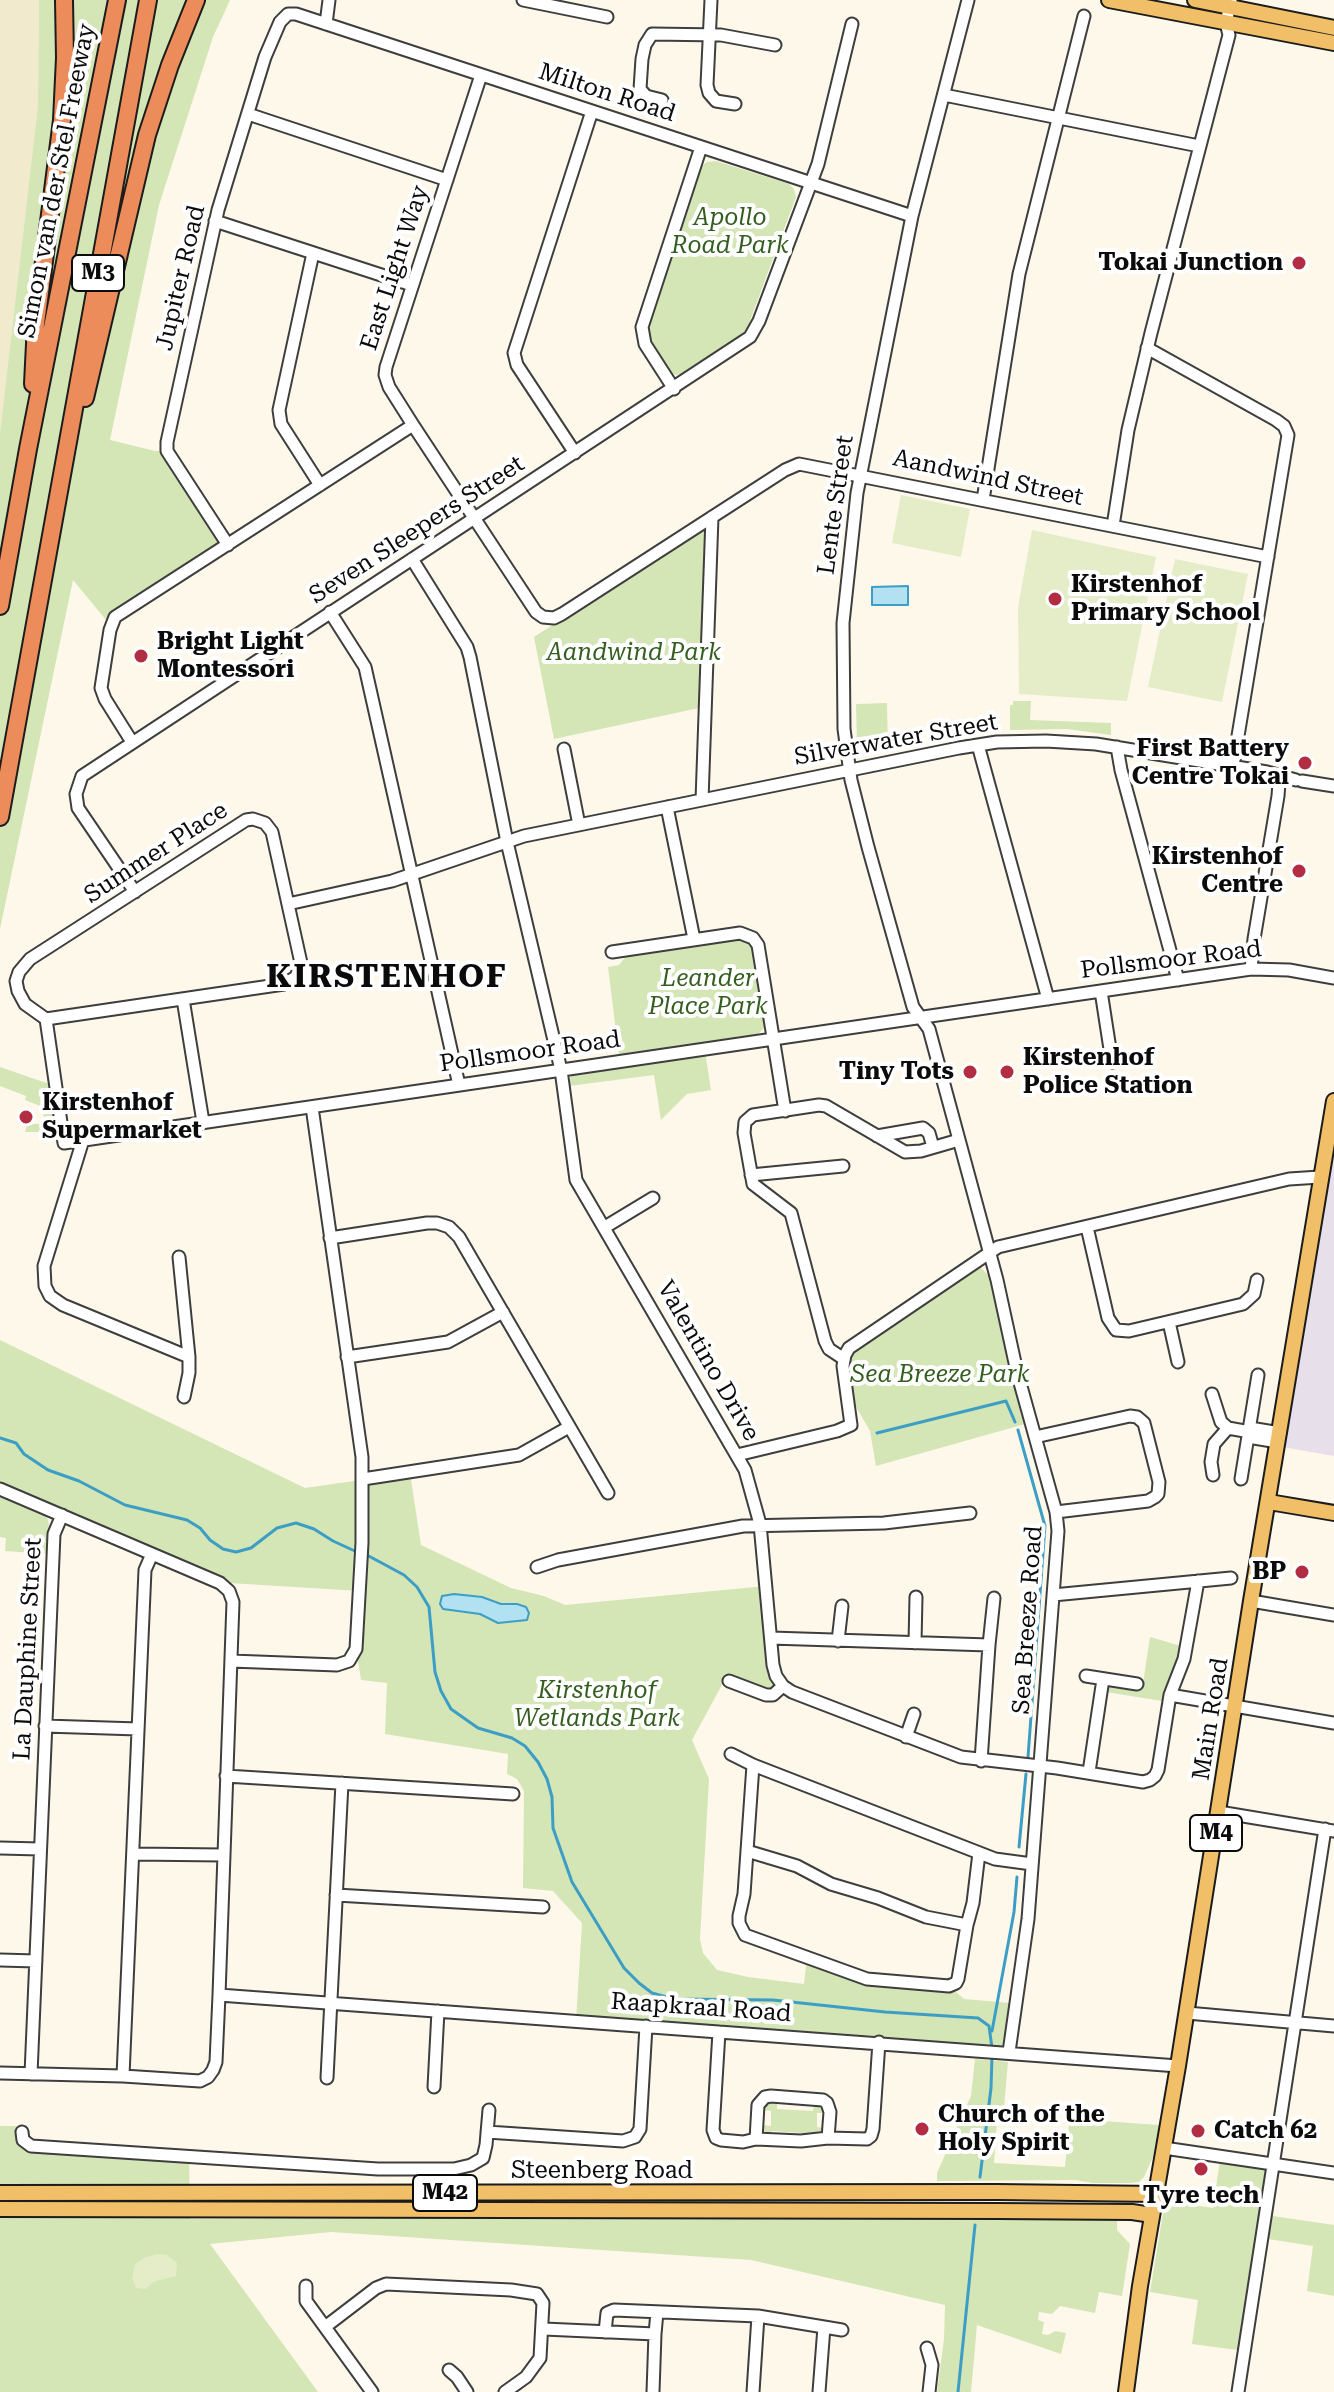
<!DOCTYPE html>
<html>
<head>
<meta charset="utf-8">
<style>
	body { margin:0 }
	canvas { display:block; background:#fef8ea }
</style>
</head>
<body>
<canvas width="1334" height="2392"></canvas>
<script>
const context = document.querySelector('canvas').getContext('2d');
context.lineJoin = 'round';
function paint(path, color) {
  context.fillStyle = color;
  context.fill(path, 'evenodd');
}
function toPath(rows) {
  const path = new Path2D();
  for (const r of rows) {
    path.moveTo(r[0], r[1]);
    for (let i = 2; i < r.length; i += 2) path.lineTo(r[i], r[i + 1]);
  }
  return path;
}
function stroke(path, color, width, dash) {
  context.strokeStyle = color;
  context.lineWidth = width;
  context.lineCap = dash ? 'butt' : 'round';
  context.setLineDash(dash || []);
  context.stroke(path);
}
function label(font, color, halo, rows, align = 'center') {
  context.font = font + ' "Roboto Serif",serif';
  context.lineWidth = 8;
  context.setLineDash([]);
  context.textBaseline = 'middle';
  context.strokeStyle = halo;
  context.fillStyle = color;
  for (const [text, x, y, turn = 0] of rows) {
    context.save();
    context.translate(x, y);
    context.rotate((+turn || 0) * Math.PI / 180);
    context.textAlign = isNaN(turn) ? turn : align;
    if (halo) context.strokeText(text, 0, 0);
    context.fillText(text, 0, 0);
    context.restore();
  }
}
paint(toPath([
	[1334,1101,1334,1456,1277,1446]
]), '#e7dfea');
paint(toPath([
	[0,0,39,0,38,105,0,433]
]), '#f2eacc');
paint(toPath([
	[39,0,230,0,213,37,159,205,110,440,155,451,167,451,228,545,112,621,106,620,73,580,0,929,0,433,38,105],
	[716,161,789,184,794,189,796,197,748,326,741,336,686,373,675,375,667,370,648,339,646,329,700,167,707,162],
	[708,525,699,708,554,739,534,637],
	[1013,701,1031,701,1030,720,1111,723,1111,735,1067,729,1010,730,1010,705,1013,705],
	[887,703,888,750,868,754,857,744,856,704],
	[738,938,748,940,754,948,765,1021,764,1028,757,1035,619,1055,608,967,619,965,627,955],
	[705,1052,711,1090,687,1094,661,1120,654,1075,569,1086,571,1076,578,1071],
	[0,1067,52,1085,58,1127,53,1137,42,1140,40,1132,25,1132,27,1125,44,1123,43,1107,25,1100,26,1096,0,1086],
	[981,1268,989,1276,1025,1424,876,1466,870,1431,855,1405,848,1363,851,1353,971,1269],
	[0,1340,305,1488,410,1473,421,1545,511,1588,544,1596,565,1605,766,1586,773,1665,783,1686,773,1695,724,1681,692,1740,709,1779,700,1939,703,1953,717,1970,748,1977,804,1984,807,1958,867,1979,949,1986,964,1999,1010,2003,1001,2052,576,2021,582,1923,553,1891,523,1888,524,1791,517,1779,507,1774,508,1754,385,1734,387,1683,361,1680,356,1649,360,1591,229,1583,0,1482],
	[0,1494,41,1512,47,1517,49,1524,47,1554,5,1551,6,1538,0,1537],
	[1150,1637,1181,1646,1178,1662,1162,1701,1106,1692,1110,1687,1115,1685,1142,1690],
	[975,2059,1008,2062,1004,2107,998,2107,994,2163,1065,2167,1070,2112,1103,2114,1103,2121,1159,2125,1153,2157,1144,2177,1139,2182,1130,2183,1093,2183,1075,2180,937,2181,937,2173,971,2096],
	[769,2101,777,2101,777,2109,813,2111,814,2104,823,2105,826,2113,817,2113,817,2127,825,2128,825,2129,807,2136,801,2133,772,2131,769,2134,765,2133,762,2125,771,2126,771,2111,763,2110,765,2103],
	[0,2126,22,2126,23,2140,189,2156,190,2219,1117,2219,1117,2230,1130,2244,1122,2296,1099,2292,1095,2313,1060,2306,1052,2314,1039,2312,1038,2320,1044,2322,1042,2334,1048,2335,1055,2331,1066,2333,1061,2354,977,2325,971,2392,937,2392,944,2339,945,2305,751,2260,331,2232,210,2244,318,2392,0,2392],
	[1220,2160,1267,2169,1269,2172,1266,2215,1334,2225,1334,2296,1307,2291,1313,2246,1262,2238,1245,2351,1192,2344,1198,2300,1150,2292,1165,2201,1213,2208]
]), '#d4e5b6');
paint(toPath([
	[901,495,970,509,961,557,892,543],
	[1032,530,1156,557,1127,701,1019,694,1018,607],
	[1175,559,1248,574,1222,702,1148,687],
	[157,2254,167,2255,177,2263,176,2276,153,2282,146,2289,136,2288,132,2278,135,2264,144,2258]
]), '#e5edc8');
const water = toPath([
	[908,586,908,605,872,605,872,587,908,586],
	[454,1594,482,1597,501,1604,517,1604,526,1607,529,1613,527,1620,498,1623,480,1614,443,1609,440,1604,442,1596,454,1594]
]);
paint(water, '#b2e1f2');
stroke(water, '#3d9ec5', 2);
stroke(toPath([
	[1018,1430,1045,1526,1028,1757],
	[877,1433,1006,1401,1015,1422],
	[0,1438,16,1443,24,1454,48,1470,79,1481,125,1505,187,1520,200,1528,210,1540,223,1549,236,1552,251,1548,277,1528,296,1523,314,1529,333,1541,357,1552],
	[365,1554,404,1575,417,1587,429,1607,435,1672,441,1691,451,1709,478,1728,512,1738,525,1746,538,1762,547,1779,552,1797,553,1828,572,1882,624,1968,639,1983,652,1993,674,1999,773,2000,885,2012,978,2018,989,2026,992,2048],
	[1019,1847,1026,1774],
	[992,2031,1014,1912,1017,1877],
	[980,2177,991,2088,992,2056],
	[958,2392,975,2225]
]), '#3d9ec5', 3);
const minor = toPath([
	[523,0,607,17],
	[711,0,707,85,709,93,716,101,735,104],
	[968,0,912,216,857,493,843,623,844,729,851,780,868,847,913,1007,929,1029,997,1280,1017,1372,1056,1512,1058,1531,1028,1919,1009,2052],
	[326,24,329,0],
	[481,75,386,367,385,375,389,387,413,425,536,612,543,617,554,618,562,614,785,470,799,464,1268,557],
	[944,95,1199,146],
	[662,100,646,96,640,89,642,59,645,45,652,34,721,35,775,45],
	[248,114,447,180],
	[215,221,412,285],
	[313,253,279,410,281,424,320,485],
	[1147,348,1276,420,1284,426,1288,435,1233,766],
	[674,389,645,344,642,327,701,147],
	[575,453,517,365,514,353,592,111],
	[983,500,1019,274,1084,16],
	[1113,526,1128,430,1151,333,1229,35,1226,23,1231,0],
	[228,545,167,451,167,442,218,210,265,57,280,22,288,14,296,14,912,216],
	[412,559,467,647,470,657,507,842,561,1070,576,1180,745,1470,760,1524,773,1665,776,1676,783,1686,792,1692,961,1757,1057,1768,1143,1782,1150,1780,1155,1776,1158,1770,1170,1695,1184,1659,1198,1581],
	[330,612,365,667,459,1085],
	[132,742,105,699,101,688,110,630,115,617,413,425],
	[978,745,1048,999],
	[1117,747,1121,770,1178,980],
	[564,749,579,825],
	[1302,781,1334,786],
	[702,800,712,517],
	[667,807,694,939],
	[253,819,265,823,272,832,301,963,296,977,284,984,46,1019,25,1004,18,991,16,981,19,972,30,959,246,820,253,819],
	[135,892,78,808,76,794,82,776,750,337,759,321,818,164,852,24],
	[288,904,392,881,524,836,959,748,997,742,1046,741,1096,744,1267,772,1296,780],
	[612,952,740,933,753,938,758,945,785,1111],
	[1251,969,1254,939,1278,796,1279,782,1276,776],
	[1101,991,1112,1062],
	[183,999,203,1122],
	[46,1019,64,1143,1251,969,1289,970,1334,978],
	[877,1136,923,1128,929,1133,933,1147],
	[83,1140,44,1266,45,1286,50,1296,63,1305,189,1357],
	[751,1175,843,1166],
	[605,1227,653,1198],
	[1087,1227,1108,1318,1116,1330,1129,1331,1243,1304,1254,1294,1257,1280],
	[330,1238,427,1223,437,1223,449,1227,459,1237,608,1493],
	[179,1257,189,1357,189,1373,184,1397],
	[1169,1322,1178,1362],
	[347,1357,448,1342,503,1312],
	[844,1359,829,1349,825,1341,791,1213,753,1184,744,1133,745,1122,753,1115,819,1105,826,1106,905,1152,921,1151,959,1140],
	[1212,1394,1221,1422,1228,1428],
	[1250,1432,1254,1438,1278,1442],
	[1035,1437,1130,1416,1137,1417,1144,1423,1159,1482,1158,1494,1155,1497,1148,1501,1056,1512],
	[737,1455,837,1431,851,1425,843,1366,845,1355,849,1348,998,1247,1289,1179,1320,1177],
	[1213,1475,1211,1462,1214,1444,1228,1428,1250,1432,1256,1429,1280,1433],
	[363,1479,519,1455,569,1427],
	[1241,1479,1258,1375],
	[0,1489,220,1583,229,1591,233,1602,219,1995,216,2062,213,2070,208,2077,200,2081,123,2076,0,2073],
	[537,1567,558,1560,743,1526,884,1523,970,1513],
	[1053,1595,1231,1578],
	[1251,1601,1334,1615],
	[771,1638,989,1645,981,1761],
	[838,1641,842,1606],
	[915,1643,916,1597],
	[989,1645,994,1598],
	[231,1661,337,1665,349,1661,356,1649,362,1543,362,1457,312,1107],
	[1086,1676,1137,1684],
	[729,1681,766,1695,773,1695,783,1686],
	[1170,1695,1334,1723],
	[45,1726,138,1729],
	[906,1737,914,1714],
	[731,1754,753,1765,995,1859,1032,1864],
	[753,1765,744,1894,739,1916,739,1923,745,1935,867,1979,949,1986,956,1983,958,1979,967,1925,973,1903,979,1853],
	[1089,1772,1103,1679],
	[226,1776,513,1794],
	[1219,1812,1334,1831],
	[0,1848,40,1849],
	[747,1851,797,1866,831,1884,878,1898,926,1917,967,1925],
	[133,1854,223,1855],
	[336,1895,543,1907],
	[0,1960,36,1961],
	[219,1995,1178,2066],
	[1187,2013,1334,2026],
	[719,2032,713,2130,716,2138,721,2140,743,2142,756,2139,801,2141,828,2138,867,2139,871,2136,873,2129,879,2042],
	[31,2074,54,1534,62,1515],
	[123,2076,145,1570,152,1554],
	[327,2078,342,1783],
	[434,2087,438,2011],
	[22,2132,23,2140,31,2146,378,2169,454,2169,471,2165,483,2158,486,2145,489,2110],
	[487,2132,623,2141,635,2137,640,2129,646,2026],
	[756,2139,758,2105,765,2097,771,2096,823,2100,827,2103,830,2112,828,2138],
	[1164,2148,1334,2173],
	[306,2286,306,2301,372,2392],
	[325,2327,376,2288,386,2284,511,2290,537,2294,543,2303,540,2358,526,2377,505,2392],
	[544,2329,655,2334,657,2312],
	[605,2332,607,2313,614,2310,758,2316,842,2330],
	[927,2348,932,2365,929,2392],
	[449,2370,457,2377,467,2392],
	[653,2392,655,2334],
	[753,2392,758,2316],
	[819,2392,824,2327],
	[1238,2392,1325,1829]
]);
const major = toPath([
	[1109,0,1334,43],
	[1195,0,1334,28],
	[1269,1502,1334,1513],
	[0,2193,997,2192,1156,2194],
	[0,2209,998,2211,1132,2212,1152,2215],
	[1126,2392,1140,2286,1178,2066,1251,1601,1334,1101]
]);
const highway = toPath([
	[33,384,36,324,62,120,65,58,64,0],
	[85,398,147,135,170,65,196,0],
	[0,606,28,449,117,0],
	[0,817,148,0]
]);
stroke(minor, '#3e3e3e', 15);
stroke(major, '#1c1c1c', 18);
stroke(highway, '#1c1c1c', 20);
stroke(minor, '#fff', 11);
stroke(major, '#f1bf67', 14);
stroke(highway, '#ec8c5a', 16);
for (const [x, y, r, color] of [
	[1299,263,8,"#b22c42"],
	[1055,599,8,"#b22c42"],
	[141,656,8,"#b22c42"],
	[1305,763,8,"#b22c42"],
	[1299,871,8,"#b22c42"],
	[970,1072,8,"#b22c42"],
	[1007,1072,8,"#b22c42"],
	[26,1117,8,"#b22c42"],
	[1302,1572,8,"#b22c42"],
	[922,2129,8,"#b22c42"],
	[1198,2131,8,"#b22c42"],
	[1201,2169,8,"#b22c42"]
]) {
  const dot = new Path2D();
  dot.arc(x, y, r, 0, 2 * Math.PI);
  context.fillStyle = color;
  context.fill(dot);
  stroke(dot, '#fff', 3);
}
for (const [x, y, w] of [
	[98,273,52],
	[1216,1833,52],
	[445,2193,64]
]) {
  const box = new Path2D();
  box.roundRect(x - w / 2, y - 18, w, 36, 6);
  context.fillStyle = '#fff';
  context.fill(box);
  stroke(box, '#0b0b0b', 2);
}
label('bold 22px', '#0b0b0b', null, [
	["M3",98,273],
	["M4",1216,1833],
	["M42",445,2193]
]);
label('24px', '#0b0b0b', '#fff', [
	["Milton Road",607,93,18],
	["Simon van der Stel Freeway",57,181,-79],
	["East Light Way",395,268,-72],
	["Jupiter Road",181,278,-77],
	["Aandwind Street",988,478,12],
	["Lente Street",836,505,-82],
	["Seven Sleepers Street",417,530,-33],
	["Silverwater Street",896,740,-10],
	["Summer Place",156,853,-33],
	["Pollsmoor Road",1171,960,-7],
	["Pollsmoor Road",530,1052,-8],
	["Valentino Drive",708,1361,60],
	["Sea Breeze Road",1028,1620,-86],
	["La Dauphine Street",28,1649,-87],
	["Main Road",1211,1719,-81],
	["Raapkraal Road",701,2008,4],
	["Steenberg Road",602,2171]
]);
label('italic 24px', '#345e20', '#fff', [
	["Apollo",730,218],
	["Road Park",730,246],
	["Aandwind Park",634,653],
	["Leander",708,979],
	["Place Park",708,1007],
	["Sea Breeze Park",940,1375],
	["Kirstenhof",597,1691],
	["Wetlands Park",597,1719]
]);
label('bold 24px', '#0b0b0b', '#fff', [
	["Tokai Junction",1283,263,"right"],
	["Kirstenhof",1071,585],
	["Primary School",1071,613],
	["Bright Light",157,642],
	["Montessori",157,670],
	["First Battery",1289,749,"right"],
	["Centre Tokai",1289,777,"right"],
	["Kirstenhof",1283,857,"right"],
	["Centre",1283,885,"right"],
	["Kirstenhof",1023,1058],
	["Police Station",1023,1086],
	["Tiny Tots",954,1072,"right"],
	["Kirstenhof",42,1103],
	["Supermarket",42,1131],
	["BP",1286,1572,"right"],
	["Church of the",938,2115],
	["Holy Spirit",938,2143],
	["Catch 62",1214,2131],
	["Tyre tech",1201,2196,"center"]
], 'left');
context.letterSpacing = '2px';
label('bold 32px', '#0b0b0b', '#fff', [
	["KIRSTENHOF",387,978]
]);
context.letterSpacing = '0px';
</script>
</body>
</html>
